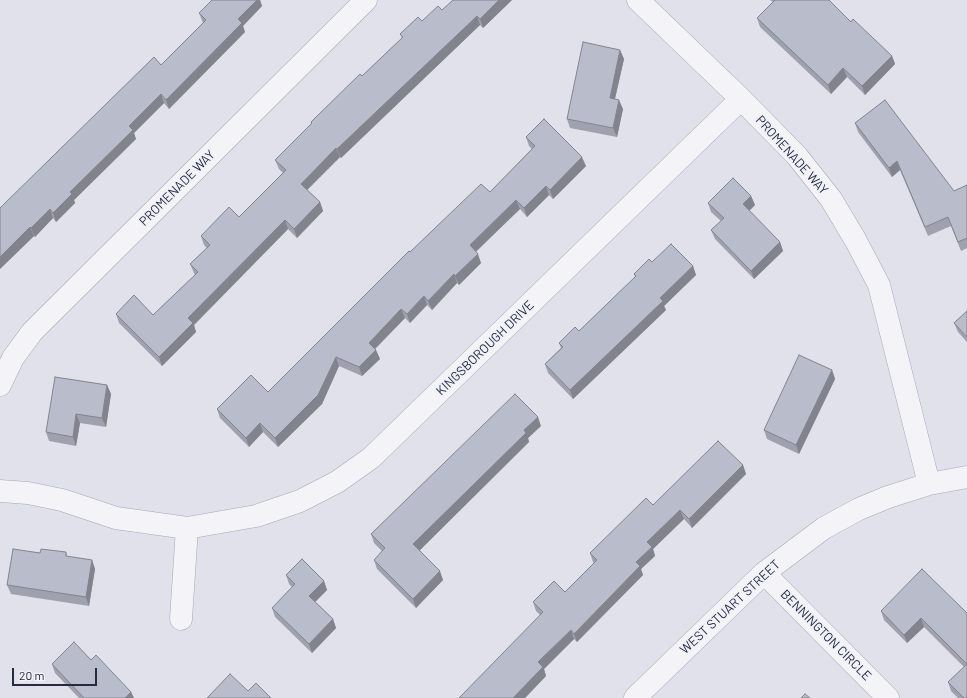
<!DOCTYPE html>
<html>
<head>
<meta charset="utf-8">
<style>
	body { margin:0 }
	#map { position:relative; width:967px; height:698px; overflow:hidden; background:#e0e1ea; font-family:Barlow,sans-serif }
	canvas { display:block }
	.scale { position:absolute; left:12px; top:668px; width:85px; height:18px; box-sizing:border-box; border:2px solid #272b42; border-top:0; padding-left:5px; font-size:12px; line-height:14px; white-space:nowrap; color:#272b42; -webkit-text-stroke:3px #eff1f7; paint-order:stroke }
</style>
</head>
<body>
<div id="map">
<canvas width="967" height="698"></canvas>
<div class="scale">20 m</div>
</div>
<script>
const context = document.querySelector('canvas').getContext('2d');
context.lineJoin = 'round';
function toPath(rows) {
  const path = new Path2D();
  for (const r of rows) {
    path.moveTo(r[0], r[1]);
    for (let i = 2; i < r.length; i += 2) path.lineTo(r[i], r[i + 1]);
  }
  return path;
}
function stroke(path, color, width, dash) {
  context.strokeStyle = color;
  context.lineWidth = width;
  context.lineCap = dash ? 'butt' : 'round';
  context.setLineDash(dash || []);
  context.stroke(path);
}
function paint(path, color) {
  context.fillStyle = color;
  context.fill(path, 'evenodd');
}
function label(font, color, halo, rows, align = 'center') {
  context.font = font + ' Barlow,sans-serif';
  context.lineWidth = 3;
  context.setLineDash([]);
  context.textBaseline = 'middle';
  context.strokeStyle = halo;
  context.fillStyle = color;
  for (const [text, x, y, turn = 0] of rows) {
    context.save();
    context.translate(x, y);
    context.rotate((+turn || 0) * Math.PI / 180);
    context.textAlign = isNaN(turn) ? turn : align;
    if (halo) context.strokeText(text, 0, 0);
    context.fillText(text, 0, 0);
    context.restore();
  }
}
const minor = toPath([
	[638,0,741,99,797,156,831,199,856,241,879,285,929,484],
	[0,385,13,358,32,332,366,0],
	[0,491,28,493,62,500,116,518,187,528,256,516,300,501,337,482,371,458,741,99],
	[764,573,888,698],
	[181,619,187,528],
	[635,698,764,573,824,528,859,509,888,497,929,484,967,477]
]);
stroke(minor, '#a5a7b4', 23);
stroke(minor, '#f3f3f8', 22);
paint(toPath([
	[212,0,260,0,262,6,243,26,245,32,169,109,164,103,134,133,136,139,74,200,75,203,56,222,53,218,35,237,34,236,0,269,154,57,161,65,203,23,199,13],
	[512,0,483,28,480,25,341,158,340,157,307,190,320,202,323,211,297,238,288,229,194,325,196,332,162,366,119,323,116,314,153,315,195,275,194,273,190,264,207,248,204,245,201,236,239,217,283,173,279,169,275,160,312,124,311,122,362,76,402,38,400,34,422,21,442,10],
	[770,0,829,0,851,22,892,56,895,64,865,95,847,77,831,94,760,27,757,18,773,2],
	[620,50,624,59,615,99,623,109,617,137,570,128,567,119],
	[855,123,954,191,967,185,967,248,961,251,951,226,928,236,900,170,892,177,858,132],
	[526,137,586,166,553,199,549,195,527,217,520,209,476,252,481,263,459,285,457,283,432,310,427,305,410,323,405,318,375,349,380,359,362,376,339,366,322,404,278,447,263,432,249,447,220,418,217,409,268,392,410,252,490,192,532,149,529,146],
	[751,196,755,205,749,211,780,242,783,251,754,279,715,239,711,230,721,221,711,212,708,203],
	[652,262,693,266,696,275,664,306,666,310,573,399,548,373,545,364,561,348,559,343,579,331,635,277,634,274],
	[967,311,967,342,958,332,954,323],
	[832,370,835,379,799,454,767,439,764,430],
	[107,385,111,394,106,427,80,423,76,446,49,441,46,432],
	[541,426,528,438,529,442,420,550,443,580,416,608,377,569,374,560,382,551,374,543,371,534],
	[743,465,746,474,692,528,684,519,653,549,655,556,641,569,643,575,577,642,574,639,544,669,546,676,525,698,540,615,536,611,533,602,565,592,594,563,593,562,590,553,653,505],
	[66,552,67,557,92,560,95,569,89,606,11,594,7,585,40,553],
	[286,575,324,581,327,590,315,602,333,619,336,628,312,653,275,617,272,608,292,587,289,584],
	[881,611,967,613,967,698,958,698,951,691,948,682,964,667,924,627,907,643,884,620],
	[52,664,131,692,134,698,79,698,55,673]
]), '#9fa2ae');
paint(toPath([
	[257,0,260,0,262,6,243,26,245,32,169,109,166,100,238,19],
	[499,0,512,0,483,28,480,19],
	[477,16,480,25,341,158,337,149],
	[620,50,624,59,613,107,610,98],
	[892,56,895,64,865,95,862,86],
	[843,68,847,77,831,94,828,85],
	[161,94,164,103,134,133,136,139,74,200,75,203,56,222,53,213,70,192,129,126],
	[619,100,623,109,617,137,613,128],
	[336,148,340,157,304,193,301,184],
	[582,157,586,166,553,199,550,190],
	[897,161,900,170,892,177,889,168],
	[546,186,549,195,527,217,524,208],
	[751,196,755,205,747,213,743,204],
	[516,200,520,209,473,254,470,245],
	[320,202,323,211,297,238,294,229],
	[50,209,53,218,35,237,31,228],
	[285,220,288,229,194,325,196,332,162,366,159,357,188,318],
	[30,227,34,236,0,269,0,257],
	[780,242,783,251,754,279,751,271],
	[478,254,481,263,459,285,455,276],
	[693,266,696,275,664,306,666,310,573,399,570,390,660,298],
	[454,274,457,283,432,310,428,301],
	[424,296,427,305,410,323,407,314],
	[401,309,405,318,372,352,369,343],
	[376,350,380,359,362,376,359,367],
	[336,357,339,366,322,404,278,447,275,438],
	[832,370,835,379,799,454,796,445],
	[107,385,111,394,106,427,102,418],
	[76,414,80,423,76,446,73,437],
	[538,417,541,426,528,438,529,442,417,553,413,544,524,430],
	[260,423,263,432,249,447,246,438],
	[743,465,746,474,692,528,689,519],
	[680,510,684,519,653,549,655,556,641,569,643,575,577,642,574,634,636,562,647,542],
	[92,560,95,569,89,606,86,597],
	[440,571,443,580,416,608,413,599],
	[324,581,327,590,312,605,309,596],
	[921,618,924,627,907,643,904,635],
	[333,619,336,628,312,653,309,644],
	[571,630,574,639,544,669,546,676,525,698,513,698,538,662],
	[131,692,134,698,125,698]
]), '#82848d');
const building = toPath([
	[212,0,257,0,238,19,242,23,166,100,161,94,129,126,133,130,70,192,72,194,53,213,50,209,31,228,30,227,0,257,0,208,154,57,161,65,206,20,199,13,212,0],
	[453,0,499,0,480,19,477,16,337,149,336,148,301,184,320,202,294,229,285,220,188,318,193,323,159,357,116,314,134,295,153,315,198,272,190,264,210,245,201,236,229,207,239,217,286,170,275,160,312,123,311,122,360,74,362,76,403,37,400,34,418,17,422,21,438,6,442,10,453,0],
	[775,0,829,0,851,22,853,19,892,56,862,86,843,68,828,85,757,18,775,0],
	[583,42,620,50,610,98,619,100,613,128,567,119,583,42],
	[885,100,954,191,967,185,967,238,958,242,948,217,925,227,897,161,889,168,855,123,885,100],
	[544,119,582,157,550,190,546,186,524,208,516,200,470,245,478,254,455,276,454,274,428,301,424,296,407,314,401,309,369,343,376,350,359,367,336,357,318,395,275,438,260,423,246,438,217,409,251,375,268,392,409,251,410,252,481,184,490,192,535,146,526,137,544,119],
	[733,178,751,196,743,204,780,242,751,271,711,230,724,218,708,203,733,178],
	[671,244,693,266,660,298,663,301,570,390,545,364,563,347,559,343,575,327,579,331,636,276,634,274,649,259,652,262,671,244],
	[967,311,967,337,954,323,967,311],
	[799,355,832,370,796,445,764,430,799,355],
	[55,377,107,385,102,418,76,414,73,437,46,432,55,377],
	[515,394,538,417,524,430,526,433,413,544,440,571,413,599,374,560,385,548,371,534,515,394],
	[718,441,743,465,689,519,680,510,647,542,652,547,636,562,640,566,574,634,571,630,538,662,543,667,513,698,459,698,543,612,533,602,554,581,565,592,597,560,590,553,646,498,653,505,718,441],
	[13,549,40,553,41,549,66,552,66,556,92,560,86,597,7,585,13,549],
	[302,559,324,581,309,596,333,619,309,644,272,608,295,584,286,575,302,559],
	[922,569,967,613,967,664,921,618,904,635,881,611,922,569],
	[74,642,91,660,96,655,131,692,125,698,84,698,52,664,74,642],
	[967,664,967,698,964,698,948,682,967,664],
	[230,674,248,691,256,683,271,698,207,698,230,674],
	[805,694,810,698,801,698,805,694]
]);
paint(building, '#b9bcca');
stroke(building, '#82848d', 1);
label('13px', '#272b42', '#eff1f7', [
	["PROMENADE WAY",792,155,48],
	["PROMENADE WAY",177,188,-45],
	["KINGSBOROUGH DRIVE",485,348,-44],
	["WEST STUART STREET",730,607,-43],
	["BENNINGTON CIRCLE",826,635,45]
]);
</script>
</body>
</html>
